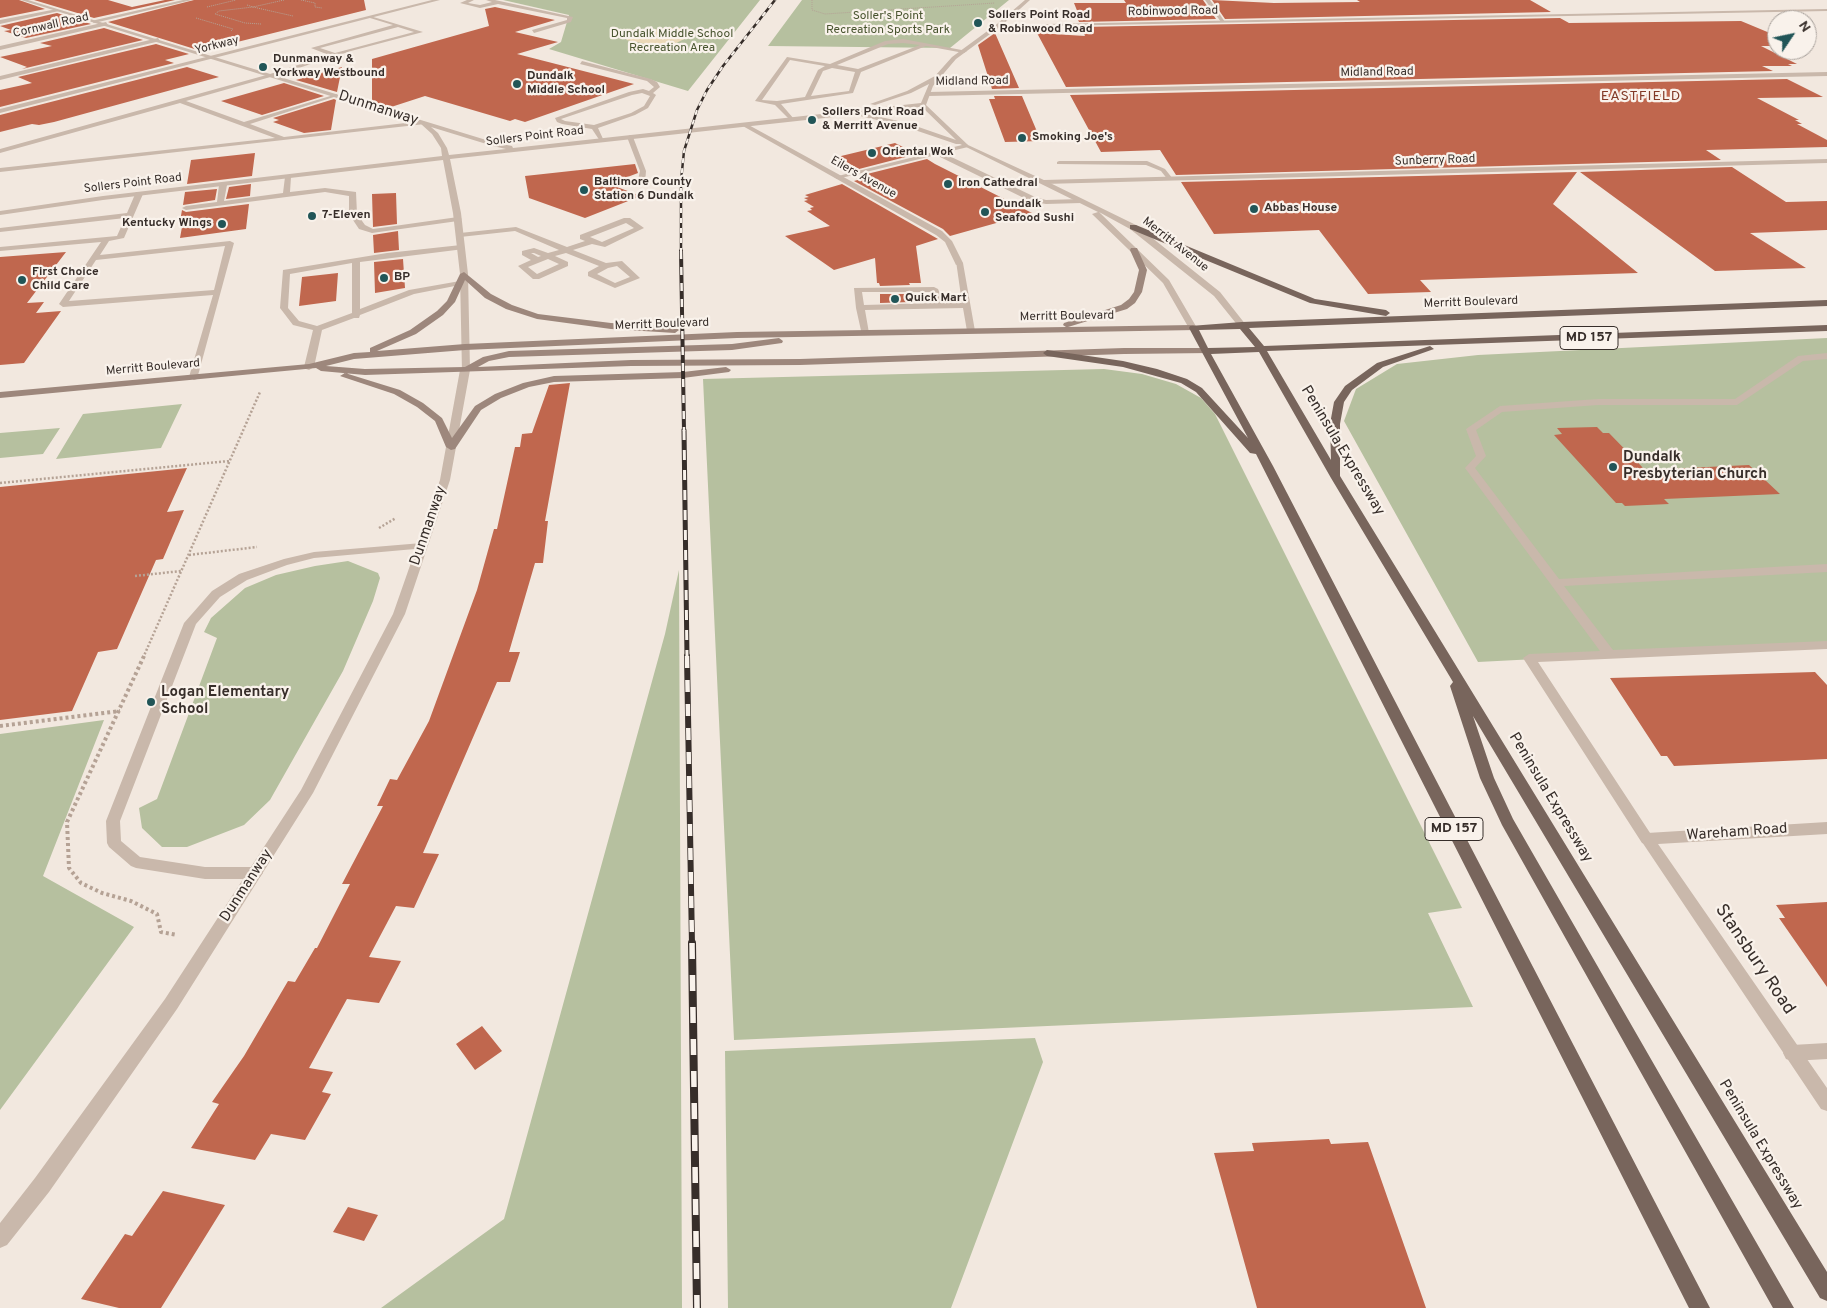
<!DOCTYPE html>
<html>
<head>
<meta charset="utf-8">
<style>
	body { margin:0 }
	#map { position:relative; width:1827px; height:1308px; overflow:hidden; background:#f2e8df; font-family:Overpass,sans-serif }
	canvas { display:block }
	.north { position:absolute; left:1767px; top:10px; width:50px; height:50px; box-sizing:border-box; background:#f9f2eb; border:1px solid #aba49e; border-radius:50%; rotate:56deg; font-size:14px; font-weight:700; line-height:20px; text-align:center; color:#372e2a }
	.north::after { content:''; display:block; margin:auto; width:18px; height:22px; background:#215557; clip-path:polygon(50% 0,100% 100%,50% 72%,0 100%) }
</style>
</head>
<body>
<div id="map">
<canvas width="1827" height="1308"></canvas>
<div class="north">N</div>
</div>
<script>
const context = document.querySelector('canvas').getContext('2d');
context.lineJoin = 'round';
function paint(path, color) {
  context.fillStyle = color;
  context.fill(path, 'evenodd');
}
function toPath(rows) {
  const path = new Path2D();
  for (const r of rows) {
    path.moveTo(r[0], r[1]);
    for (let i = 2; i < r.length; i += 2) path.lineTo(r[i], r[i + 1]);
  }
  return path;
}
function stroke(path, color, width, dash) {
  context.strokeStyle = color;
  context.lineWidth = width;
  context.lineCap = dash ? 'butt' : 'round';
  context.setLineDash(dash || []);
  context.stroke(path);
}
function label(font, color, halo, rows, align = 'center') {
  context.font = font + ' Overpass,sans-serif';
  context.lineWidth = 4.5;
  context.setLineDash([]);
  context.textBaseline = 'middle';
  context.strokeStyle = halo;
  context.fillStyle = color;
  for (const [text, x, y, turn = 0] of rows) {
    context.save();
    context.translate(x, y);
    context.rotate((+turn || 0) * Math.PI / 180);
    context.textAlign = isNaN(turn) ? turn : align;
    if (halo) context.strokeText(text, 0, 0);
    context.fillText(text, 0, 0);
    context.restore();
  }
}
paint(toPath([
	[503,0,760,0,688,91,549,49,561,42,569,15],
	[802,0,1009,0,950,48,768,46],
	[1827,338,1827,644,1478,662,1344,421,1356,389,1397,364,1478,355],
	[1104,369,1142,374,1176,384,1201,398,1215,414,1462,908,1428,913,1473,1007,734,1040,703,379],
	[182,404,161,448,56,459,83,414],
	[60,428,43,454,0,458,0,433],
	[348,561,378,573,380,578,373,601,343,671,270,800,244,825,187,847,162,847,142,828,139,808,157,799,217,638,204,632,211,618,245,588,276,575,315,566],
	[679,570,682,1308,381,1308,504,1219,665,634],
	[104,720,43,876,134,927,0,1110,0,734],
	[1035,1038,1043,1062,951,1308,728,1308,725,1051]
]), '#b6c09f');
paint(toPath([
	[664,28,683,28,697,33,676,43,678,46,669,48,626,40,631,35,641,32]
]), '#ebd8b7');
paint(toPath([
	[0,0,19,0,45,9,0,18],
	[34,0,108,0,132,7,165,0,175,0,94,18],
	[194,0,364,0,366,10,201,51,108,22],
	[1124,0,1203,0,1216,19,1079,22,1075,13,1078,13,1074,3,1126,3],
	[1212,0,1274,3,1360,2,1357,0,1530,0,1551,12,1225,19],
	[495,7,555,20,515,32,558,42,517,54,634,84,525,122,515,119,510,121,425,96,388,108,372,103,372,59,489,26,485,9],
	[57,13,91,24,26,38,4,31,11,30,0,26],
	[1560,18,1569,23,1741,21,1777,36,1777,46,1761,46,1797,64,1788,64,1792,66,1762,66,1773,71,1066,87,1037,33,1085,36,1081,27],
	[104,28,143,40,22,69,27,67,0,57,52,46,40,43],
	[995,33,1019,88,992,89,978,45],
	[156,44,189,54,165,60,174,63,0,107,0,90,32,83,18,77],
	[187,67,219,77,54,122,39,125,32,124,0,132,0,115],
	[342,67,337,92,296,80],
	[1787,79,1823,97,1757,98,1799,120,1795,120,1802,124,1797,124,1827,140,1827,147,1706,150,1721,160,1176,175,1160,150,1101,152,1070,95],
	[284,83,324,96,262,115,221,101],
	[994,96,1022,96,1041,141,1005,142,989,99,995,99],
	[334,99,336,100,331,130,304,133,273,122,279,120,273,118],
	[895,143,917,154,859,169,837,157],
	[255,153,252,176,187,184,191,160],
	[927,159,935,164,1032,213,950,236,943,229,854,181,868,177,865,175,869,174,867,174],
	[635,164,638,173,609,184,641,196,585,218,529,198,525,176],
	[1732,167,1786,202,1827,201,1827,230,1750,233,1806,268,1715,271,1580,172],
	[1577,172,1553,204,1638,273,1420,280,1431,292,1368,294,1319,230,1214,234,1181,182],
	[251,184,250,196,226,199,229,187],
	[842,184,938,239,916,246,921,283,909,283,910,285,880,286,879,283,877,283,875,258,834,270,785,236,830,226,807,211,812,210,810,208,814,207,804,201,808,200,804,198,809,197,805,195],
	[217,189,215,200,183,205,185,192],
	[396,193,397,224,373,227,372,194],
	[249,204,246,229,180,238,182,227,179,227,182,210,186,212],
	[398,231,399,250,374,253,373,235],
	[66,252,27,303,44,302,36,313,61,311,24,363,0,365,0,257],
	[403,259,405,288,375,293,374,262],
	[338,273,336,301,299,306,302,277],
	[880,294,910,294,910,302,880,303],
	[570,383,545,521,548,521,543,563,535,563,509,652,520,652,510,682,497,682,423,853,439,854,414,908,396,906,369,957,401,961,379,1003,347,999,309,1068,333,1072,322,1092,331,1094,305,1140,271,1134,255,1160,191,1148,219,1104,212,1102,244,1056,288,981,295,982,315,948,317,948,350,884,342,884,383,806,377,806,390,779,397,780,429,721,477,590,494,529,497,529,515,447,520,447,522,434,532,433,549,385],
	[1597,427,1603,433,1609,433,1645,470,1749,465,1780,494,1664,499,1669,504,1625,506,1622,503,1616,503,1554,435,1562,434,1557,428],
	[187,468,167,512,184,510,163,559,156,560,117,649,98,652,72,711,0,720,0,487],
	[1815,672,1827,685,1827,759,1674,766,1667,756,1661,756,1610,678],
	[1827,902,1827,987,1779,918,1785,918,1776,905],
	[482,1026,502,1051,475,1070,456,1044],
	[1329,1139,1331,1144,1368,1142,1426,1308,1257,1308,1214,1153,1254,1151,1252,1143],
	[163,1191,225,1205,161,1308,119,1308,81,1299,125,1234,132,1236],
	[348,1207,378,1215,364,1241,333,1232]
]), '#c0674e');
stroke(toPath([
	[284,0,253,7,293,16],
	[301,0,315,3,315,7,322,8],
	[812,0,812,10,825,14,995,3],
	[247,5,253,7,219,11,215,14,245,23,261,24],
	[207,7,236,0],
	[196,18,233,29,231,31]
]), '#b5a295', 1, [1, 1]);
stroke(toPath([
	[0,483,229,461],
	[379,528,396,518],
	[189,555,257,547],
	[135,576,181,571],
	[143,658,260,392]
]), '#b5a295', 2.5, [2, 2]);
stroke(toPath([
	[144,656,67,822,69,868,81,883,102,893,131,901,157,914,161,932,177,935],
	[0,726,120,711]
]), '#b5a295', 4, [3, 3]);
paint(toPath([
	[183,0,192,0,94,23,91,21,183,0],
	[467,0,474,0,468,3,480,5,492,2,486,0,495,0,573,17,571,22,534,33,532,30,567,20,567,18,498,4,480,8,460,3,467,0],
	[1205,0,1210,0,1225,22,1221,22,1205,0],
	[57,9,59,11,0,24,0,20,57,9],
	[370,16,423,32,351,51,274,76,186,101,244,122,337,94,337,96,250,124,284,137,423,121,425,122,425,124,0,172,0,168,275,138,180,103,0,153,0,149,270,74,329,55,311,48,393,25,370,18,370,16],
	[398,27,414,32,335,53,320,48,398,27],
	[158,38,160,41,0,80,0,76,158,38],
	[903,39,967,51,964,53,926,46,861,72,853,93,781,104,794,119,791,121,775,105,755,101,787,57,830,64,885,41,903,39],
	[903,43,920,45,858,69,837,65,888,44,903,43],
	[790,60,825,66,818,70,805,97,777,101,762,100,790,60],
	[832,68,855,72,849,91,811,96,823,71,832,68],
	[582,61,651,79,657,82,660,87,653,93,656,95,648,108,635,115,598,128,604,141,600,141,592,129,562,124,557,122,555,118,629,92,643,89,649,91,654,87,647,81,580,64,582,61],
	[642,93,650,96,644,106,631,113,594,125,565,121,561,119,632,95,642,93],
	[630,135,633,137,646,171,645,184,641,186,637,184,640,171,627,137,630,135],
	[966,144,968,145,968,147,943,153,1035,197,1046,200,1081,199,1085,201,1081,203,1046,204,1030,201,936,155,837,179,834,177,966,144],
	[1059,161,1147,161,1165,169,1173,179,1168,180,1161,171,1146,165,1057,164,1057,162,1059,161],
	[288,175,291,177,290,192,325,188,356,192,357,214,365,225,373,229,458,217,462,219,458,221,372,233,359,229,349,214,349,196,325,192,186,210,182,208,186,206,217,202,219,185,223,183,227,185,224,201,283,193,285,177,288,175],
	[136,192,143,194,124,238,109,241,100,255,230,241,234,243,197,379,194,380,189,377,213,295,63,307,59,304,101,242,0,251,0,247,117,236,125,218,0,232,0,228,127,213,136,192],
	[225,246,214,290,69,301,96,260,225,246],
	[624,218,630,218,644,228,605,247,592,244,573,250,606,263,622,261,640,278,615,288,588,276,588,272,599,266,566,253,555,256,568,262,568,266,539,279,533,279,518,266,531,260,522,255,522,251,534,248,548,253,559,250,515,231,460,237,456,235,460,233,516,227,567,247,585,241,580,239,580,235,624,218],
	[626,223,634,228,602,242,590,237,626,223],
	[531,253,534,253,541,256,538,257,531,253],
	[548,259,559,264,537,274,528,267,548,259],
	[617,266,630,277,615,283,597,274,608,268,617,266],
	[461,245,464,245,464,249,360,262,360,309,409,290,460,281,464,283,460,285,414,294,360,315,359,318,354,318,322,330,314,367,309,370,306,369,304,367,313,330,293,325,280,308,283,270,387,253,461,245],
	[352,263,352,313,317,326,299,321,288,308,290,274,352,263],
	[956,261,963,263,975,331,974,333,967,331,963,308,865,310,869,333,862,335,856,308,854,288,934,287,938,289,944,303,962,303,956,261],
	[862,292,931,292,936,303,864,305,862,292],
	[1827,353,1827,359,1803,361,1737,405,1598,405,1502,412,1476,430,1486,456,1475,468,1559,579,1827,564,1827,572,1564,586,1613,650,1827,641,1827,649,1538,662,1654,839,1652,843,1647,845,1642,843,1523,658,1529,654,1600,651,1465,468,1476,456,1466,429,1500,406,1598,399,1735,399,1798,356,1827,353],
	[422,543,426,544,428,546,426,548,314,558,287,565,247,580,220,597,196,624,120,821,121,841,140,857,205,867,255,867,260,869,263,873,260,877,255,879,205,879,136,868,131,866,109,847,107,843,106,821,184,623,212,591,239,574,284,559,314,552,422,543],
	[1827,1043,1827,1059,1792,1061,1786,1059,1783,1053,1786,1047,1792,1045,1827,1043]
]), '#c9b8ab');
paint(toPath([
	[432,0,440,0,0,113,0,109,432,0],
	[1827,9,1827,11,999,27,996,25,1827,9],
	[106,22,108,25,0,50,0,46,106,22],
	[1827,72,1827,76,928,96,925,94,928,92,1827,72],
	[741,123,745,123,942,231,952,241,963,263,956,265,945,242,936,235,741,125,741,123],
	[1827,159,1827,163,1044,184,1041,182,1044,180,1827,159],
	[465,367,470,370,450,480,405,614,313,793,177,1009,49,1192,7,1245,0,1248,0,1223,35,1178,165,999,301,790,393,614,440,480,460,370,465,367],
	[1827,822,1827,834,1658,844,1827,1088,1827,1111,1821,1109,1640,839,1642,835,1647,833,1827,822]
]), '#c9b8ab');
paint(toPath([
	[21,0,28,0,496,143,512,146,513,148,921,103,929,84,911,93,875,105,870,104,907,91,935,76,952,57,997,24,1025,0,1030,0,1001,26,956,59,933,86,926,105,968,145,1046,181,1136,225,1220,292,1246,325,1239,327,1214,296,1130,229,1099,212,1169,280,1197,328,1190,330,1163,283,1092,214,1098,212,960,144,956,144,903,126,860,116,861,114,450,159,461,213,468,274,470,370,468,372,462,372,460,274,453,213,443,160,103,200,0,215,0,211,103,196,442,156,441,148,432,134,421,124,21,0],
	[922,107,956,140,907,123,863,113,922,107],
	[431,127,493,146,506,149,449,155,447,148,438,133,431,127]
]), '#c9b8ab');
paint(toPath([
	[1131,248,1137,248,1147,270,1142,292,1135,303,1127,309,1068,327,1193,325,1196,326,1196,330,737,338,465,350,354,359,326,366,365,369,465,367,483,357,509,351,732,344,779,338,783,341,782,343,732,350,509,357,489,361,478,367,631,360,800,359,1124,348,1207,348,1210,349,1210,353,1124,354,800,365,631,366,365,375,321,371,316,368,0,398,0,392,309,364,354,353,370,352,370,348,410,330,437,311,447,301,460,274,464,272,491,294,512,305,538,314,611,323,675,327,679,330,675,333,611,329,537,319,506,309,485,298,465,280,455,302,443,315,416,334,377,351,465,344,737,332,1066,327,1063,325,1064,323,1121,305,1129,299,1134,292,1139,270,1130,250,1131,248],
	[726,367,731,370,729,372,683,378,554,382,529,387,501,398,481,410,455,449,451,450,446,447,435,421,417,407,394,394,340,376,345,373,400,390,423,403,442,418,452,438,475,406,495,394,523,383,554,376,683,372,726,367]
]), '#9d877c');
paint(toPath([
	[1130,225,1136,225,1315,299,1386,310,1390,313,1386,316,1310,303,1130,229,1130,225],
	[1827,300,1827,306,1249,328,1264,346,1827,325,1827,331,1267,351,1331,460,1330,424,1334,402,1345,386,1377,363,1430,346,1434,349,1383,367,1352,390,1344,402,1340,424,1340,476,1827,1272,1827,1301,1820,1298,1473,716,1494,778,1513,819,1794,1308,1773,1308,1502,825,1480,778,1450,686,1453,682,1331,478,1259,352,1211,354,1273,466,1710,1308,1689,1308,1256,454,1250,453,1196,392,1181,383,1123,367,1047,356,1043,353,1047,350,1123,361,1157,369,1187,379,1202,388,1248,438,1189,328,1190,326,1242,322,1827,300],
	[1240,329,1255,347,1208,348,1199,330,1240,329]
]), '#78655c');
const railFar4 = toPath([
	[681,253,681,181,684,151,697,110,707,90,723,66,775,0]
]);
const railFar3 = toPath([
	[681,251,684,431]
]);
const railFar2 = toPath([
	[684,430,687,658]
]);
const railFar1 = toPath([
	[687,656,692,945]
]);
const rail = toPath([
	[692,943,697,1308]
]);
stroke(railFar4, '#372e2a', 2.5);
stroke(railFar3, '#372e2a', 4);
stroke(railFar2, '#372e2a', 5);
stroke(railFar1, '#372e2a', 6);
stroke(rail, '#372e2a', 8);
stroke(railFar4, '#f9f2eb', 2, [5]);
stroke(railFar3, '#f9f2eb', 2.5, [8]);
stroke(railFar2, '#f9f2eb', 3, [10]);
stroke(railFar1, '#f9f2eb', 4.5, [12]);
stroke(rail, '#f9f2eb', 5.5, [16]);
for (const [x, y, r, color] of [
	[978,23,5,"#215557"],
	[263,67,5,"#215557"],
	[517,84,5,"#215557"],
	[812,120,5,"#215557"],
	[1022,138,5,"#215557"],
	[872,153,5,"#215557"],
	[948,184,5,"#215557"],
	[584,190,5,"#215557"],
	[1254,209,5,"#215557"],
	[985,212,5,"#215557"],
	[312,216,5,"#215557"],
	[222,224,5,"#215557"],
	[384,278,5,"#215557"],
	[22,280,5,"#215557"],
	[895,299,5,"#215557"],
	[1613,467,5,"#215557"],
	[151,702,5,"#215557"]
]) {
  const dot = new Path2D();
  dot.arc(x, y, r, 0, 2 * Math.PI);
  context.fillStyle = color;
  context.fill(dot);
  stroke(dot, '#f9f2eb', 2);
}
label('12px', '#372e2a', '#f9f2eb', [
	["Robinwood Road",1173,12,-1],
	["Cornwall Road",51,26,-13],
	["Yorkway",217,46,-14],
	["Midland Road",1377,73,-1],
	["Midland Road",972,82,-1],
	["Sollers Point Road",535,137,-7],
	["Sunberry Road",1435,161,-2],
	["Eilers Avenue",863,178,29],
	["Sollers Point Road",133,184,-7],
	["Merritt Avenue",1175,245,38],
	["Merritt Boulevard",1471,303,-2],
	["Merritt Boulevard",1067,317,-1],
	["Merritt Boulevard",662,325,-2],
	["Merritt Boulevard",153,368,-5]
]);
label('bold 12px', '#372e2a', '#f9f2eb', [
	["Sollers Point Road",988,16],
	["& Robinwood Road",988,30],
	["Dunmanway &",273,60],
	["Yorkway Westbound",273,74],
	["Dundalk",527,77],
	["Middle School",527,91],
	["Sollers Point Road",822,113],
	["& Merritt Avenue",822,127],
	["Smoking Joe's",1032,138],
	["Oriental Wok",882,153],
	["Baltimore County",594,183],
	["Station 6 Dundalk",594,197],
	["Iron Cathedral",958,184],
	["Dundalk",995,205],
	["Seafood Sushi",995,219],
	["Abbas House",1264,209],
	["7-Eleven",322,216],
	["Kentucky Wings",212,224,"right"],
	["First Choice",32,273],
	["Child Care",32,287],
	["BP",394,278],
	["Quick Mart",905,299]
], 'left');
label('12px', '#48542f', '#f9f2eb', [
	["Soller's Point",888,17],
	["Recreation Sports Park",888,31],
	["Dundalk Middle School",672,35],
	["Recreation Area",672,49]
]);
context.letterSpacing = '1px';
label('14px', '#823a27', '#f9f2eb', [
	["EASTFIELD",1641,97]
]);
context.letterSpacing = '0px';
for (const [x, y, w] of [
	[1589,338,58],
	[1454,829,58]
]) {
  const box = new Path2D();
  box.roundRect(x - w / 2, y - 11.5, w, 23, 4);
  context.fillStyle = '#f9f2eb';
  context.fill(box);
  stroke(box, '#372e2a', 1);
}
label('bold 14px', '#372e2a', null, [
	["MD 157",1589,338],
	["MD 157",1454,829]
]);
label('15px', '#372e2a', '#f9f2eb', [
	["Dunmanway",378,109,18],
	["Peninsula Expressway",1342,451,59],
	["Dunmanway",429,526,-71],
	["Peninsula Expressway",1550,798,59],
	["Wareham Road",1737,833,-4],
	["Dunmanway",247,886,-57],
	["Peninsula Expressway",1760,1145,59]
]);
label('bold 15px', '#372e2a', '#f9f2eb', [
	["Dundalk",1623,458],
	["Presbyterian Church",1623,475],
	["Logan Elementary",161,693],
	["School",161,710]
], 'left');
label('18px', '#372e2a', '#f9f2eb', [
	["Stansbury Road",1754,960,56]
]);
</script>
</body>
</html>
